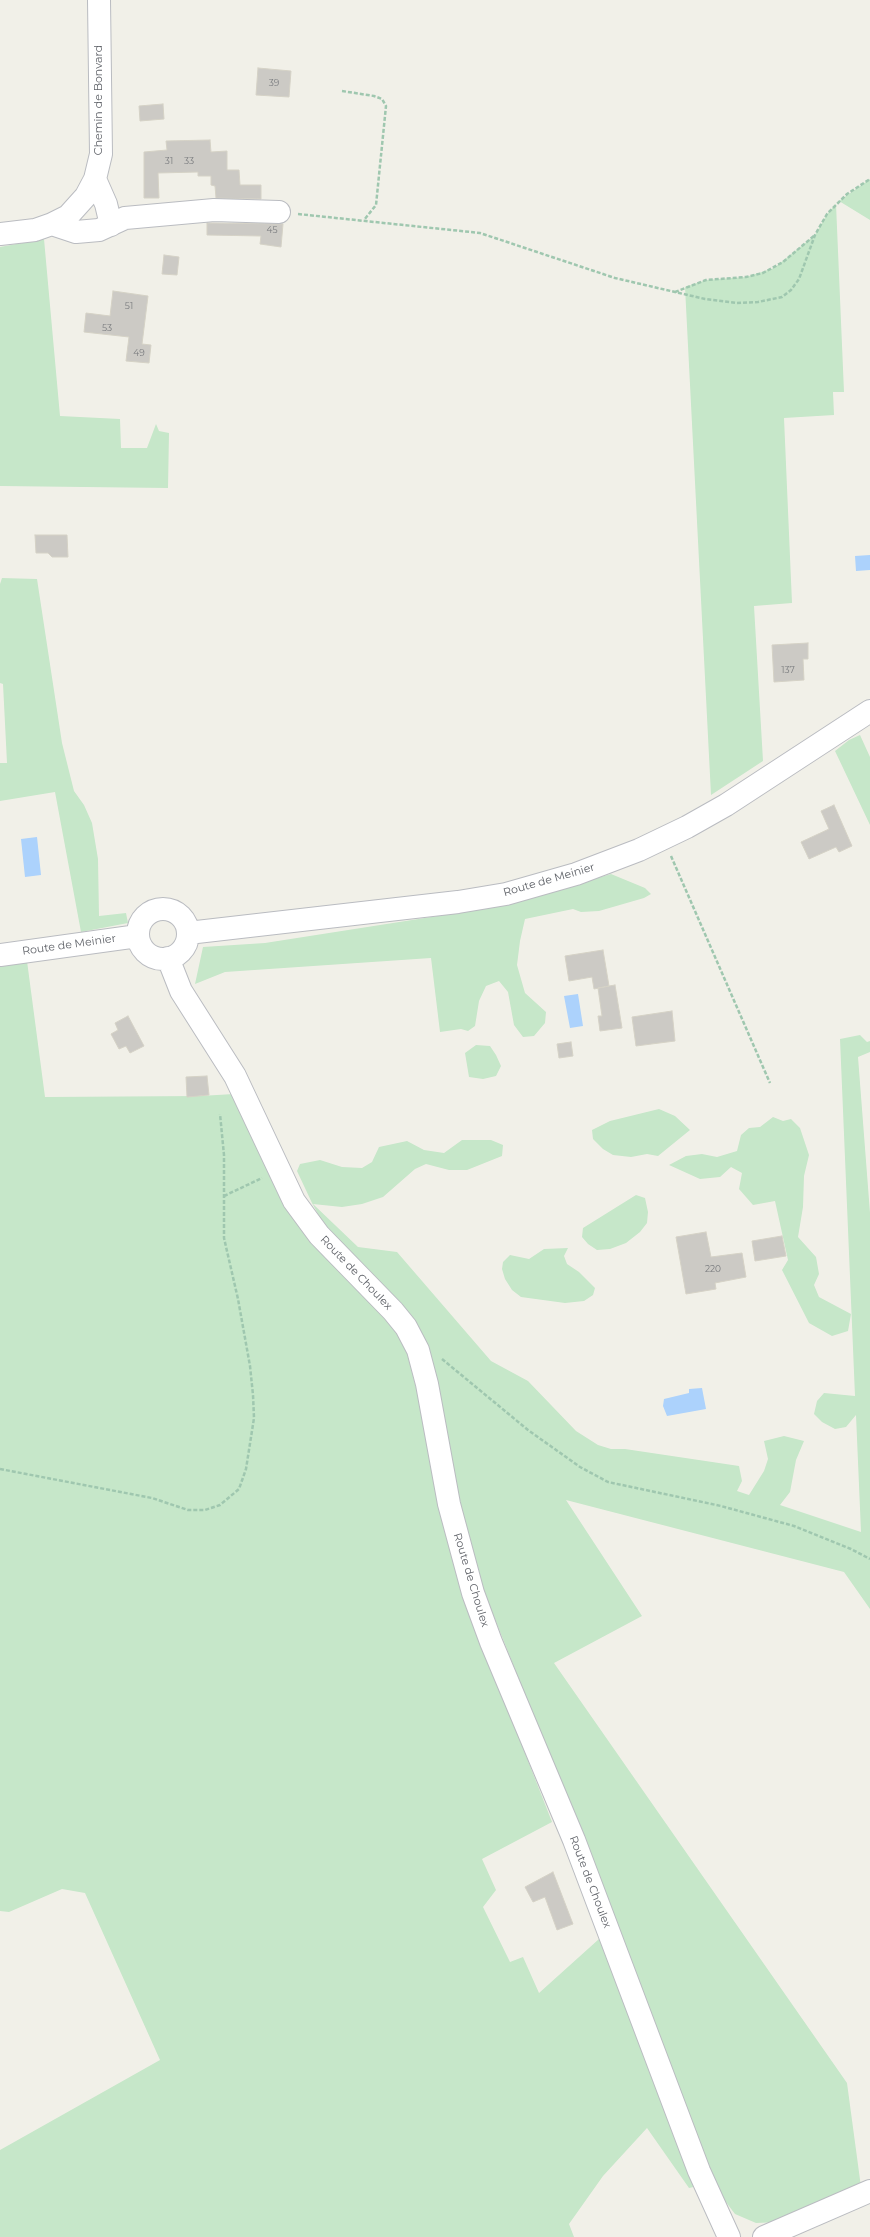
<!DOCTYPE html>
<html>
<head>
<meta charset="utf-8">
<style>
	body { margin:0 }
	canvas { display:block; background:#f1f0e8 }
</style>
</head>
<body>
<canvas width="870" height="2237"></canvas>
<script>
const context = document.querySelector('canvas').getContext('2d');
context.lineJoin = 'round';
function paint(path, color) {
  context.fillStyle = color;
  context.fill(path, 'evenodd');
}
function toPath(rows) {
  const path = new Path2D();
  for (const r of rows) {
    if (r.length === 3) {
      path.moveTo(r[0] + r[2], r[1]);
      path.arc(r[0], r[1], r[2], 0, 2 * Math.PI);
      continue;
    }
    path.moveTo(r[0], r[1]);
    for (let i = 2; i < r.length; i += 2) path.lineTo(r[i], r[i + 1]);
  }
  return path;
}
function stroke(path, color, width, dash) {
  context.strokeStyle = color;
  context.lineWidth = width;
  context.lineCap = dash ? 'butt' : 'round';
  context.setLineDash(dash || []);
  context.stroke(path);
}
function label(font, color, halo, rows, align = 'center') {
  context.font = font + ' Montserrat,sans-serif';
  context.lineWidth = 3;
  context.setLineDash([]);
  context.textBaseline = 'middle';
  context.strokeStyle = halo;
  context.fillStyle = color;
  for (const [text, x, y, turn = 0] of rows) {
    context.save();
    context.translate(x, y);
    context.rotate((+turn || 0) * Math.PI / 180);
    context.textAlign = isNaN(turn) ? turn : align;
    if (halo) context.strokeText(text, 0, 0);
    context.fillText(text, 0, 0);
    context.restore();
  }
}
paint(toPath([
	[870,179,870,220,839,201],
	[836,204,844,392,833,392,834,415,784,418,792,603,754,606,763,761,711,795,685,287,706,280,746,277,774,268,815,235,827,214],
	[44,239,60,416,120,419,121,448,147,448,156,424,159,431,169,433,168,488,0,486,0,247],
	[2,578,37,579,62,743,74,791,84,805,92,823,98,859,99,916,126,913,128,923,81,932,55,792,0,801,0,763,7,763,3,684,0,683,0,584],
	[860,735,870,757,870,825,835,751,849,740],
	[611,874,645,888,651,894,644,898,599,911,581,912,573,909,525,919,520,941,517,965,525,993,546,1012,545,1023,534,1036,523,1037,514,1025,508,992,499,981,486,986,479,1001,475,1026,468,1031,461,1029,440,1032,431,958,225,972,195,984,203,947,265,943,444,915,524,900],
	[27,961,45,1097,200,1096,234,1094,275,1186,302,1231,357,1286,397,1332,405,1345,480,1638,552,1822,482,1859,496,1890,483,1907,510,1962,523,1957,539,1993,599,1939,698,2186,689,2188,647,2128,603,2176,569,2224,574,2237,0,2237,0,2150,160,2060,85,1893,62,1889,9,1912,0,1911,0,964],
	[860,1035,867,1042,870,1041,870,1052,858,1057,870,1213,870,1609,844,1572,566,1500,642,1616,554,1663,847,2083,861,2187,779,2222,756,2223,735,2214,719,2193,609,1905,473,1564,431,1363,324,1225,312,1203,297,1171,300,1164,320,1160,342,1167,362,1168,372,1162,379,1147,407,1141,424,1150,444,1153,462,1140,491,1140,503,1145,502,1156,467,1170,449,1170,426,1164,415,1169,383,1197,362,1204,342,1207,313,1204,358,1247,397,1252,491,1361,528,1381,576,1431,598,1445,611,1449,625,1449,739,1466,742,1481,737,1491,749,1495,764,1471,768,1459,764,1441,784,1436,804,1441,796,1460,790,1492,780,1505,861,1532,856,1415,846,1427,835,1429,822,1422,814,1414,817,1401,824,1393,855,1396,840,1039],
	[476,1045,490,1046,496,1055,501,1066,496,1076,483,1079,469,1077,465,1053],
	[659,1109,675,1116,690,1130,658,1156,647,1154,631,1157,613,1155,603,1149,593,1139,592,1130,610,1121],
	[773,1117,783,1121,791,1119,800,1128,809,1155,804,1176,803,1207,798,1237,816,1257,819,1274,814,1285,819,1297,851,1314,848,1331,832,1336,809,1323,782,1270,788,1260,775,1201,753,1205,739,1189,742,1173,731,1167,720,1177,700,1179,669,1165,686,1156,702,1154,717,1157,737,1151,741,1135,749,1128,760,1127],
	[636,1195,645,1198,648,1212,647,1223,640,1232,626,1243,610,1249,597,1250,588,1244,582,1237,583,1228],
	[568,1248,564,1256,567,1264,579,1272,595,1288,593,1295,584,1301,565,1303,521,1297,512,1290,505,1279,502,1269,503,1262,510,1255,529,1259,544,1249]
]), '#c6e7c9');
paint(toPath([
	[870,555,870,570,856,571,855,556],
	[37,837,41,875,25,877,21,839],
	[578,994,583,1026,570,1028,564,996],
	[702,1388,706,1409,667,1416,663,1406,664,1399,689,1393,689,1389]
]), '#acd2fc');
const building = toPath([
	[258,68,291,71,289,97,256,95,258,68],
	[163,104,164,119,140,121,139,106,163,104],
	[210,140,211,152,227,151,227,170,239,170,240,185,261,185,261,199,216,198,215,186,211,185,211,176,198,176,198,172,158,173,159,198,144,198,144,152,167,150,166,141,210,140],
	[207,223,283,224,281,247,260,244,261,236,207,235,207,223],
	[164,255,179,257,177,275,162,274,164,255],
	[113,291,148,296,142,344,151,345,149,363,126,361,129,337,84,332,86,313,110,316,113,291],
	[35,535,67,535,68,557,52,557,48,553,36,553,35,535],
	[808,643,808,659,803,659,804,680,774,682,772,645,808,643],
	[834,805,852,846,839,852,836,847,809,859,801,842,829,829,821,811,834,805],
	[603,950,609,986,594,989,592,977,569,981,565,956,603,950],
	[615,985,622,1028,600,1031,598,1016,602,1016,598,988,615,985],
	[672,1011,675,1041,636,1046,632,1017,672,1011],
	[128,1016,144,1046,130,1053,126,1046,119,1049,111,1034,118,1030,115,1023,128,1016],
	[571,1042,573,1056,559,1058,557,1044,571,1042],
	[207,1076,209,1095,187,1097,186,1077,207,1076],
	[706,1232,711,1257,742,1253,746,1277,715,1283,716,1289,686,1294,676,1237,706,1232],
	[782,1236,786,1256,755,1261,752,1241,782,1236],
	[553,1872,573,1924,557,1930,545,1897,533,1902,525,1887,553,1872]
]);
paint(building, '#cccac5');
stroke(building, '#d5d2c6', 1);
const minor = toPath([
	[95,179,106,204,111,225],
	[52,224,76,232,99,230,125,218,214,210,279,212],
	[0,234,35,230,52,224,68,216,86,196,95,179,101,154,99,0],
	[163,934,25],
	[188,933,458,902,506,894,576,874,639,850,687,827,726,805,870,711],
	[0,955,138,936],
	[168,958,181,991,235,1076,294,1201,319,1235,393,1311,406,1327,418,1350,427,1384,449,1504,473,1593,491,1642,574,1840,699,2171,729,2237],
	[764,2237,870,2191]
]);
stroke(minor, '#babcc1', 24);
stroke(toPath([
	[342,91,374,96,382,99,386,106,376,205,364,220],
	[298,214,480,233,615,278,705,299,737,303,758,302,782,297,791,290,799,279,815,235,827,214,847,194,870,179],
	[675,292,706,280,746,277,763,273,783,262,815,235],
	[671,856,770,1083],
	[224,1196,262,1178],
	[442,1359,528,1430,580,1467,608,1482,721,1506,794,1526,851,1549,870,1559],
	[0,1469,152,1498,188,1510,205,1510,220,1505,239,1489,246,1469,254,1418,253,1395,250,1366,238,1299,224,1238,224,1155,220,1114]
]), '#9fc7af', 2.5, [4, 2]);
stroke(minor, '#fff', 22);
label('9px', '#7a7c7f', null, [
	["39",274,83],
	["31",169,161],
	["33",189,161],
	["45",272,230],
	["51",129,306],
	["53",107,328],
	["49",139,353],
	["137",788,670],
	["220",713,1269]
]);
label('11px', '#5f6268', '#fff', [
	["Chemin de Bonvard",99,100,-90],
	["Route de Meinier",549,880,-16],
	["Route de Meinier",69,945,-8],
	["Route de Choulex",356,1273,46],
	["Route de Choulex",471,1580,73],
	["Route de Choulex",590,1882,69]
]);
</script>
</body>
</html>
